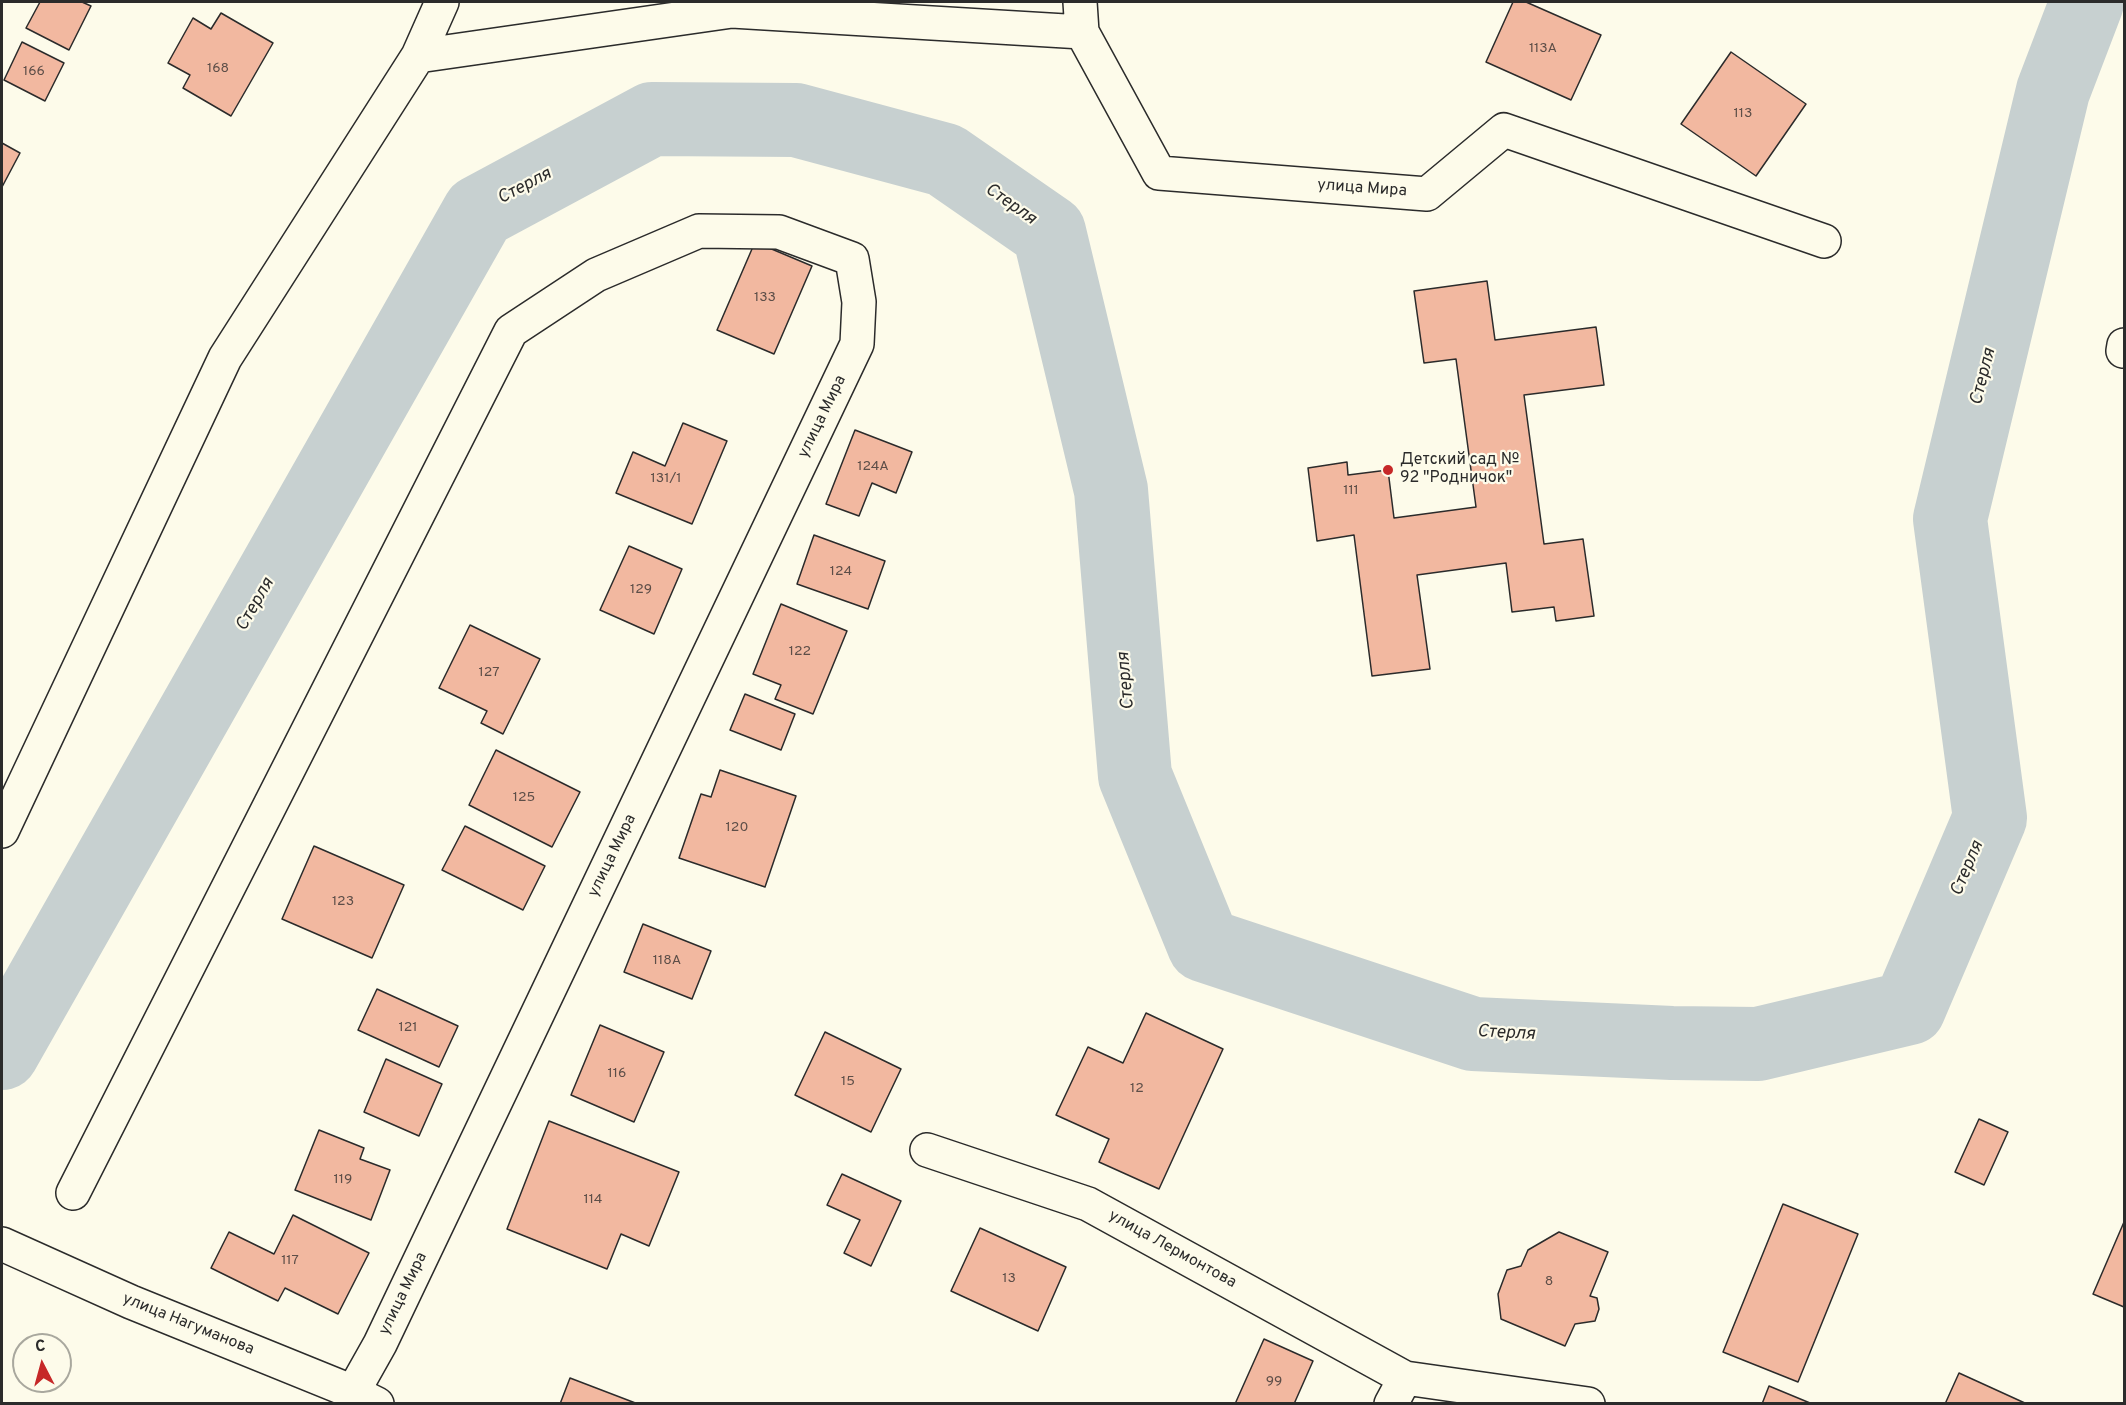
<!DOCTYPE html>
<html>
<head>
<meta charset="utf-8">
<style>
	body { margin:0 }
	#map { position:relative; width:2126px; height:1405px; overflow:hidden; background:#fdfbea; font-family:Overpass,sans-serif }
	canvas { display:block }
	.frame { position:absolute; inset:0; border:3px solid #2b2b2b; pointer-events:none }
	.north { position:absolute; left:12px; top:1333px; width:60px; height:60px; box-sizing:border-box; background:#fdfbea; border:2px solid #a9a89e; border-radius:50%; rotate:354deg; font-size:16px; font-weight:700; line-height:24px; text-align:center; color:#2b2b2b }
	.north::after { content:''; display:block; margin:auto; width:21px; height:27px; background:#c62828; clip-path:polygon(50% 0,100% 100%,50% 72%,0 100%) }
</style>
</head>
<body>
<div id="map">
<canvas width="2126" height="1405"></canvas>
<div class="frame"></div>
<div class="north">С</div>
</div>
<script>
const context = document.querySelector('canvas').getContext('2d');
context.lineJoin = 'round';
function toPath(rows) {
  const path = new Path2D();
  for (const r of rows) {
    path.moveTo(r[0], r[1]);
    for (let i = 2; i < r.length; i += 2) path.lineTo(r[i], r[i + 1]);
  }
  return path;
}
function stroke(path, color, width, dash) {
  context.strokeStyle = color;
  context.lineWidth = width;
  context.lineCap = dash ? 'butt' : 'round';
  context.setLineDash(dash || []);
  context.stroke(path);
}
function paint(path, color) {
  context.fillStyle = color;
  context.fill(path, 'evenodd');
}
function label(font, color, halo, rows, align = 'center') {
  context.font = font + ' Overpass,sans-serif';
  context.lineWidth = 4.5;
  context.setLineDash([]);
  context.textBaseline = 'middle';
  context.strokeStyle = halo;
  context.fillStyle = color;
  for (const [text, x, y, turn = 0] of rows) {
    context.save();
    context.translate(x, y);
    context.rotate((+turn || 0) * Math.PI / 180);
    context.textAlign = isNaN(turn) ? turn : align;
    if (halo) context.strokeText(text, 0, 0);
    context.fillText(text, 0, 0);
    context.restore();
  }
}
stroke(toPath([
	[2,1053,479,212,652,119,796,120,945,160,1049,232,1111,490,1135,776,1204,945,1473,1034,1672,1043,1758,1044,1909,1008,1990,818,1950,519,2053,91,2087,2]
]), '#c7d0d0', 74);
const building = toPath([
	[40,2,82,2,91,6,69,50,26,28,40,2],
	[1513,2,1526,2,1601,35,1571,100,1486,62,1513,2],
	[221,13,273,43,231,116,183,88,190,75,168,63,193,18,211,29,221,13],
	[22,42,64,63,45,101,4,80,22,42],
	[1731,52,1806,104,1756,176,1681,124,1731,52],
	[2,143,20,153,2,187,2,143],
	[755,242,812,266,774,354,717,330,755,242],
	[1487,281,1495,340,1596,327,1604,385,1524,395,1544,544,1583,539,1594,616,1556,621,1554,607,1512,612,1506,563,1417,575,1430,669,1372,676,1354,535,1317,541,1308,468,1347,462,1348,475,1388,470,1394,518,1476,507,1456,359,1424,363,1414,291,1487,281],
	[683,423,727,441,692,524,616,493,633,452,665,466,683,423],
	[855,430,912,452,896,493,872,483,859,516,826,504,855,430],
	[814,535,885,561,868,609,797,584,814,535],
	[629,546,682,569,654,634,600,610,629,546],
	[781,604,847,631,813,714,775,699,781,685,753,674,781,604],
	[470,625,540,659,503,734,481,723,487,711,439,688,470,625],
	[745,694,795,714,781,750,730,730,745,694],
	[496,750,580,792,552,847,469,805,496,750],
	[720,770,796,796,765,887,679,858,701,794,711,797,720,770],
	[465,826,545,866,523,910,442,870,465,826],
	[314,846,404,885,372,958,282,919,314,846],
	[643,924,711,951,692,999,624,972,643,924],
	[377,989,458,1026,439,1067,358,1030,377,989],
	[1146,1013,1223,1049,1159,1189,1099,1162,1109,1139,1056,1115,1088,1047,1123,1063,1146,1013],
	[600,1025,664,1052,634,1122,571,1095,600,1025],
	[825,1032,901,1069,871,1132,795,1095,825,1032],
	[386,1059,442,1084,419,1136,364,1112,386,1059],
	[1979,1119,2008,1132,1984,1185,1955,1172,1979,1119],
	[549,1121,679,1172,649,1246,621,1234,607,1269,507,1229,549,1121],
	[319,1130,364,1148,360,1159,390,1170,371,1220,295,1190,319,1130],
	[842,1174,901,1201,871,1266,844,1253,860,1220,827,1205,842,1174],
	[1783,1204,1858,1234,1798,1382,1723,1352,1783,1204],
	[293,1215,369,1253,338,1314,285,1288,278,1301,211,1268,229,1232,274,1254,293,1215],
	[2124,1222,2124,1307,2093,1294,2124,1222],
	[980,1228,1066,1267,1038,1331,951,1291,980,1228],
	[1559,1232,1608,1252,1590,1296,1597,1298,1599,1309,1595,1321,1575,1324,1565,1346,1501,1319,1498,1294,1507,1270,1521,1266,1528,1250,1559,1232],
	[1264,1339,1313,1361,1294,1404,1235,1404,1264,1339],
	[1959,1373,2027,1404,1945,1404,1959,1373],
	[570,1378,638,1404,560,1404,570,1378],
	[1769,1386,1810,1403,1810,1404,1762,1404,1769,1386]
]);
paint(building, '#f2b8a0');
stroke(building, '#2b2b2b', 1.5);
const minor = toPath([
	[1080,2,1082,32,1159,173,1427,194,1504,130,1824,241],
	[418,56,732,11,1082,32],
	[2123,351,2124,345],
	[2,831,225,358,418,56,442,2],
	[927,1150,1088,1204,1405,1378],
	[73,1193,511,331,596,275,699,231,779,232,852,259,859,302,857,344,380,1344,353,1392],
	[1391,1404,1405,1378,1588,1404]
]);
const major = toPath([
	[2,1244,131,1302,353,1392,377,1404]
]);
stroke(minor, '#2b2b2b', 36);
stroke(major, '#2b2b2b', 36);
stroke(minor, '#fdfbea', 33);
stroke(major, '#fdfbea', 33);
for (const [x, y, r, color] of [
	[1388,470,6,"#c62828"]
]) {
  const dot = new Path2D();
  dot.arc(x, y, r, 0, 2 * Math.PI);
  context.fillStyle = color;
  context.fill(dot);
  stroke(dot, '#fdfbea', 2);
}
label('14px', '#5d4e48', null, [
	["113А",1543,49],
	["168",218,69],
	["166",34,72],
	["113",1743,114],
	["133",765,298],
	["124А",873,467],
	["131/1",666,479],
	["111",1351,491],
	["124",841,572],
	["129",641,590],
	["122",800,652],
	["127",489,673],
	["125",524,798],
	["120",737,828],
	["123",343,902],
	["118А",667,961],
	["121",408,1028],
	["116",617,1074],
	["15",848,1082],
	["12",1137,1089],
	["119",343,1180],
	["114",593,1200],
	["117",290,1261],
	["13",1009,1279],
	["8",1549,1282],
	["99",1274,1382]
]);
label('16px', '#2b2b2b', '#fdfbea', [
	["улица Мира",1362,189,4],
	["улица Мира",823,417,-64],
	["улица Мира",613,856,-64],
	["улица Лермонтова",1172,1250,29],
	["улица Мира",404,1294,-64],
	["улица Нагуманова",188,1325,22]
]);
label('16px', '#2b2b2b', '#fdfbea', [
	["Детский сад №",1400,461],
	["92 \"Родничок\"",1400,479]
], 'left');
label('italic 18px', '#2b2b2b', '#fdfbea', [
	["Стерля",525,187,-28],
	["Стерля",1010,205,35],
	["Стерля",1984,377,-76],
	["Стерля",256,605,-60],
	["Стерля",1127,681,-95],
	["Стерля",1968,869,-67],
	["Стерля",1506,1034,3]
]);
</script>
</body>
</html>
